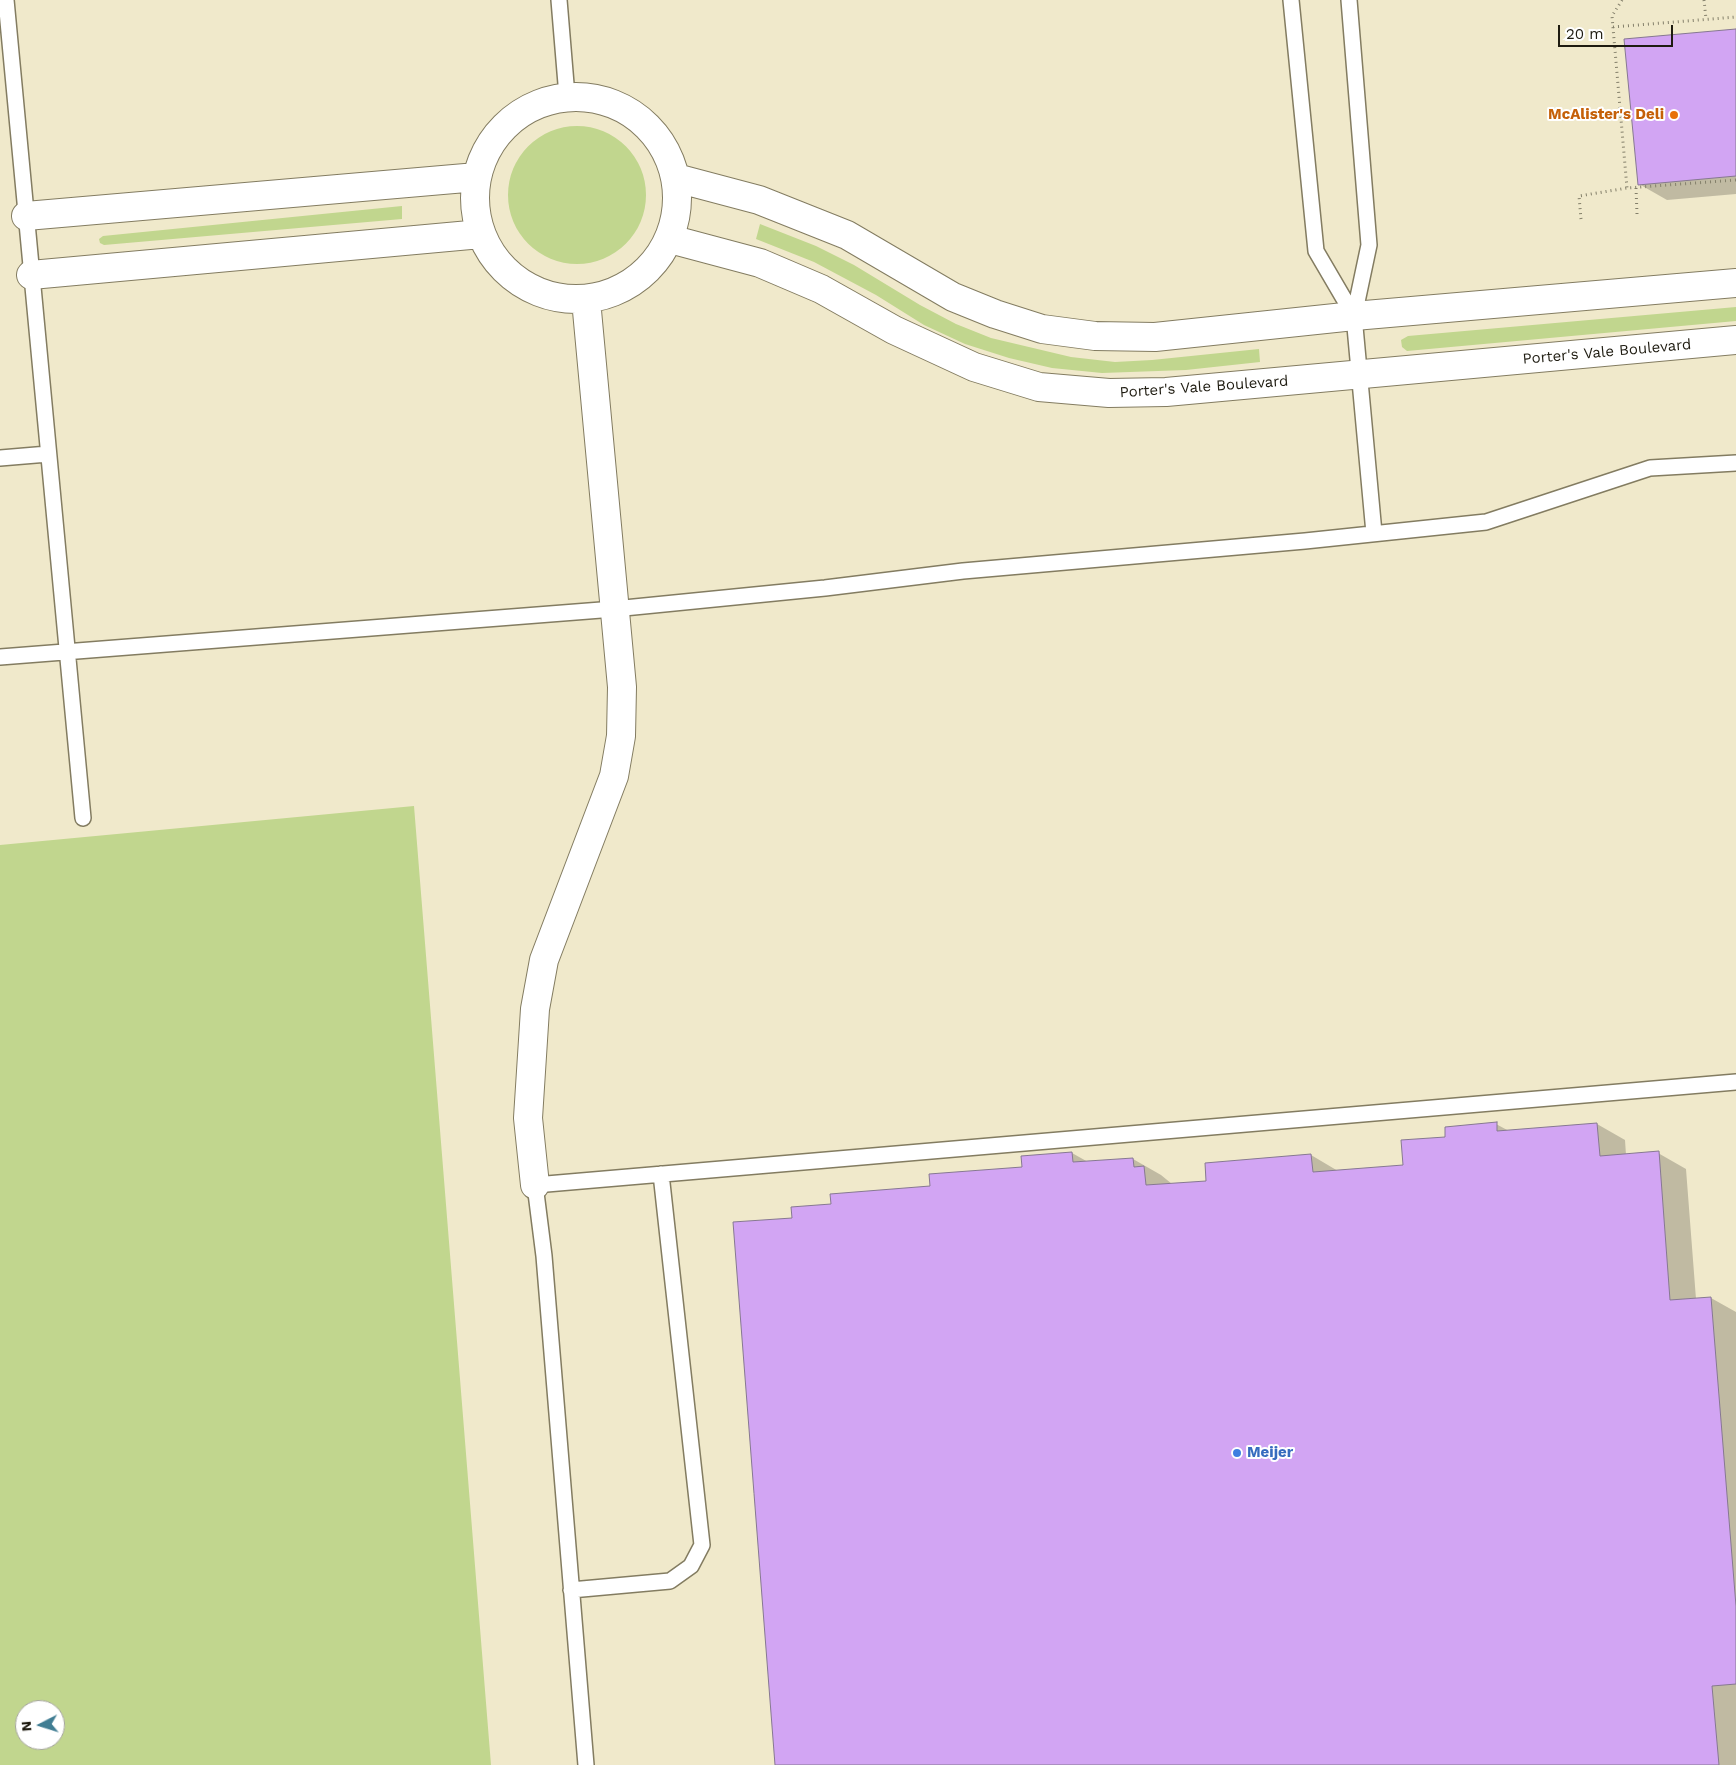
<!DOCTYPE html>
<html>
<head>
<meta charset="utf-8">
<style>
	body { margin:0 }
	#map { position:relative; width:1736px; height:1765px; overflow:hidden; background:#f0e9cb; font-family:"Work Sans",sans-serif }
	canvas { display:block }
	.north { position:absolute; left:15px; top:1700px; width:50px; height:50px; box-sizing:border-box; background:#fff; border:1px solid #a5a49f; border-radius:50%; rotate:265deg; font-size:14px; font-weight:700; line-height:20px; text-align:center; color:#1e1b10 }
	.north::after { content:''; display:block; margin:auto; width:18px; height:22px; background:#407d93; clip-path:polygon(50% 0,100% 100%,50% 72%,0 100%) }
	.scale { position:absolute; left:1558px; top:25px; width:115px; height:22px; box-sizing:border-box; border:2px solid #1e1b10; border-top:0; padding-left:6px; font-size:15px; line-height:18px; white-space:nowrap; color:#1e1b10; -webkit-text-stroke:4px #fff; paint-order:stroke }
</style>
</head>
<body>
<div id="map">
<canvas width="1736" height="1765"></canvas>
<div class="north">N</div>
<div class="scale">20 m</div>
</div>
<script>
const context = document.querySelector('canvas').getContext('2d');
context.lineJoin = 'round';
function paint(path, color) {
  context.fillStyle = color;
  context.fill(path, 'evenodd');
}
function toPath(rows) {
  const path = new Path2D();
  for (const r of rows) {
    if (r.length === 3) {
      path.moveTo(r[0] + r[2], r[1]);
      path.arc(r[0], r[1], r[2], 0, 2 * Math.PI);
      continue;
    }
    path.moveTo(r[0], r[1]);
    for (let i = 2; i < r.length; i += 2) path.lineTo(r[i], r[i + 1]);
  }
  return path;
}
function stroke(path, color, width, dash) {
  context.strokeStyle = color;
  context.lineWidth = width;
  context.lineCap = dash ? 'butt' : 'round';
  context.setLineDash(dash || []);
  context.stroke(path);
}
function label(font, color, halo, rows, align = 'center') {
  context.font = font + ' "Work Sans",sans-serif';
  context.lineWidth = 4;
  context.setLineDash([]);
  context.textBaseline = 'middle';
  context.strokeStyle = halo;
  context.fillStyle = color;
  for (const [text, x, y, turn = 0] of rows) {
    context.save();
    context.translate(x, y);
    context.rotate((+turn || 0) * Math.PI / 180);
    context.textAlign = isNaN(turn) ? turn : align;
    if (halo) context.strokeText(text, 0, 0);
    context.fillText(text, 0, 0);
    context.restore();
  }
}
paint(toPath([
	[577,195,69],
	[402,206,402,219,104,245,100,243,99,239,103,236],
	[760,224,816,246,854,265,920,305,956,324,991,338,1071,357,1115,362,1152,360,1259,349,1260,362,1186,370,1102,373,1052,368,1009,358,965,344,924,325,876,295,814,262,756,239],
	[1736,307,1736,321,1407,351,1402,347,1401,340,1408,336],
	[414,806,491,1765,0,1765,0,845],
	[25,1710,55,1710,55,1740,25,1740]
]), '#c1d68e');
paint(toPath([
	[1736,30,1736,194,1667,200,1639,184],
	[1496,1124,1509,1131,1597,1124,1625,1140,1626,1155,1658,1153,1686,1169,1696,1299,1711,1298,1736,1312,1736,1765,777,1765,794,1219,832,1205,1023,1168,1072,1153,1088,1162,1133,1159,1161,1175,1172,1184,1208,1182,1311,1155,1338,1171,1405,1166,1447,1138]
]), '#0003');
const building = toPath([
	[1736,29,1736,176,1638,185,1624,39,1736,29],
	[1497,1122,1497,1131,1597,1123,1600,1156,1659,1151,1670,1300,1711,1297,1736,1606,1736,1684,1712,1686,1719,1765,775,1765,733,1222,792,1218,791,1207,831,1204,830,1194,930,1186,929,1174,1022,1167,1021,1156,1072,1152,1073,1162,1133,1158,1134,1167,1144,1166,1146,1185,1206,1181,1205,1163,1311,1154,1313,1172,1403,1165,1401,1140,1445,1137,1445,1127,1497,1122]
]);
paint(building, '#d2a5f3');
stroke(building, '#867891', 1);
const lane = toPath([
	[6,0,83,818],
	[559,0,567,96],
	[1291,0,1316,251,1354,316,1369,245,1349,0],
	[1354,316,1374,533],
	[0,458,48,454],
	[0,657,614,609,825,588,963,571,1305,541,1486,522,1650,468,1736,463],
	[571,1590,670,1581,691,1566,702,1545,661,1174],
	[586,1765,544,1256,535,1185,1736,1082]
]);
const street = toPath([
	[576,198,101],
	[676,178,759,200,847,235,953,297,995,314,1042,329,1095,336,1155,337,1354,316,1736,283],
	[26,216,477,177],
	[670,239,760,263,821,289,894,330,974,367,1039,387,1109,393,1166,392,1736,340],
	[31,275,481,234],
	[535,1185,528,1118,535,1009,544,960,614,776,621,736,622,687,586,300]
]);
stroke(lane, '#837c61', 18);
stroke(street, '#837c61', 30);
stroke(toPath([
	[1622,0,1612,16,1627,188],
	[1704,0,1706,19],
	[1613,27,1736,17],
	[1636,188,1637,214],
	[1581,219,1579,196,1627,188,1736,180]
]), '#837f6a', 3, [1, 4]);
stroke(lane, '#fff', 15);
stroke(street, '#fff', 28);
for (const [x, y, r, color] of [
	[1674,115,5,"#e8710a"],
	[1237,1453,5,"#3f7fe0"]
]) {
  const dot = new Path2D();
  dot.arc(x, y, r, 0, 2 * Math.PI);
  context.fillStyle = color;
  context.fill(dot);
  stroke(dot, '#fff', 2);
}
label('bold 15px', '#c56008', '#fff', [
	["McAlister's Deli",1664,115]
], 'right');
label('15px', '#1e1b10', '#fff', [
	["Porter's Vale Boulevard",1607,352,-5],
	["Porter's Vale Boulevard",1204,387,-4]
]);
label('bold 15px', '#366cbe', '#fff', [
	["Meijer",1247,1453]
], 'left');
</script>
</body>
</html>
